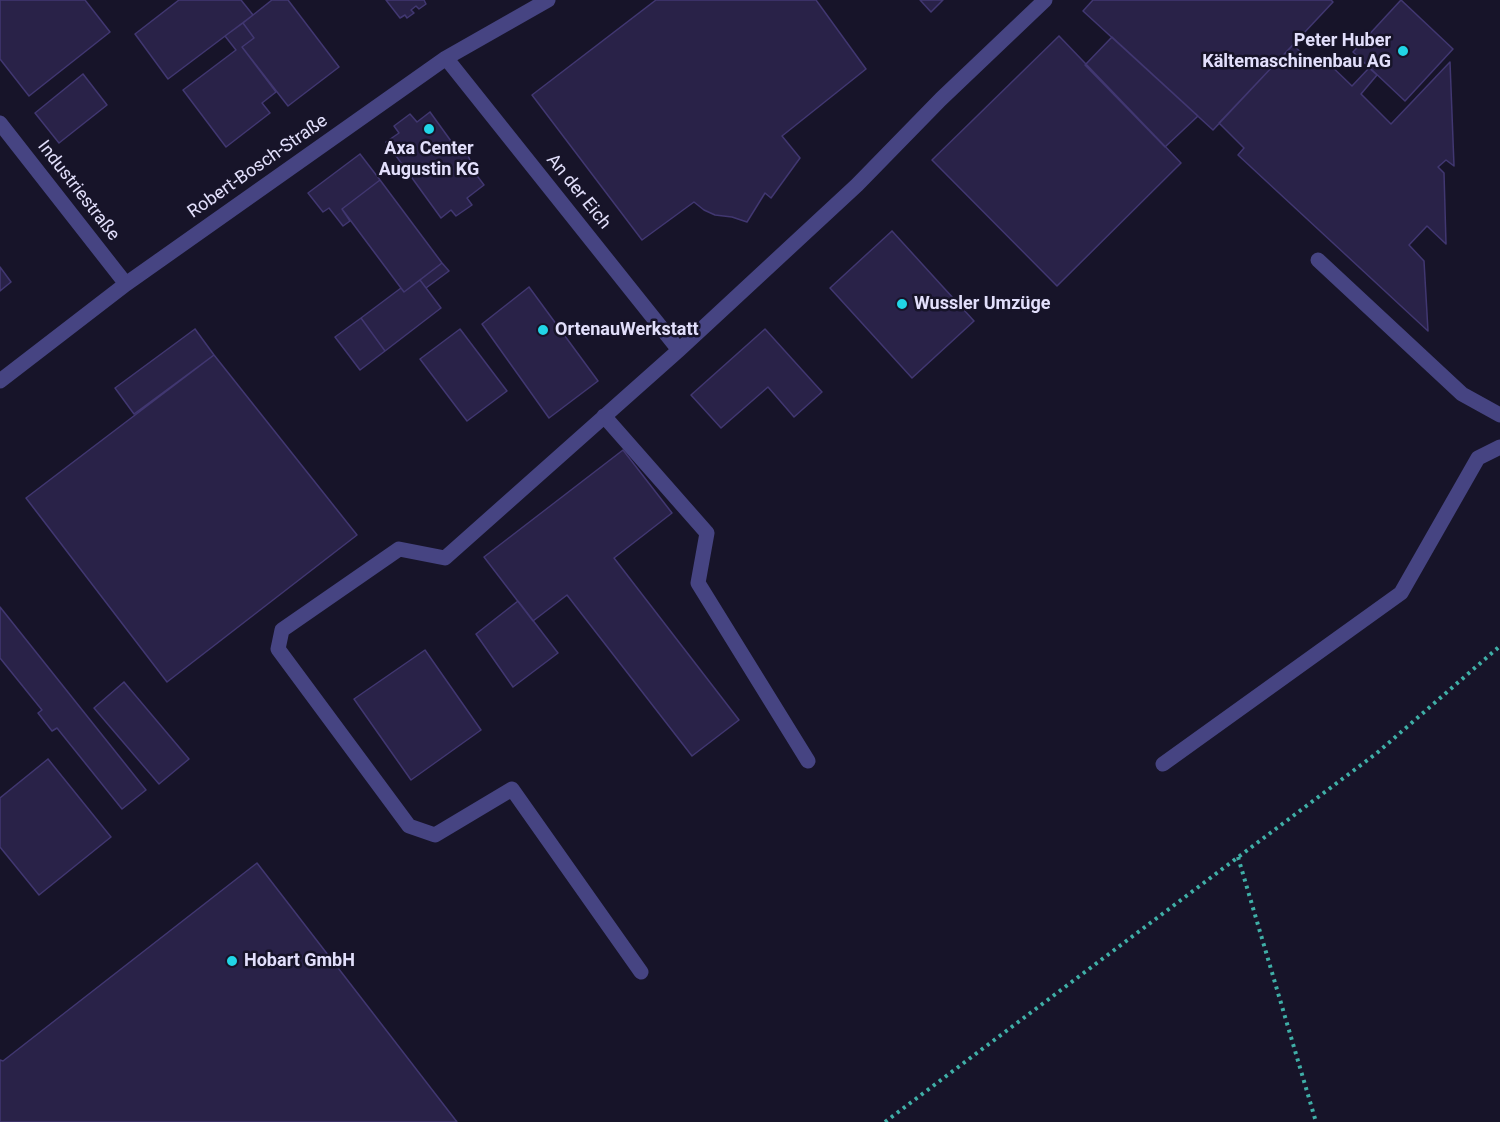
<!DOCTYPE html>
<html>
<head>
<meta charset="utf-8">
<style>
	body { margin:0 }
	canvas { display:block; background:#171429 }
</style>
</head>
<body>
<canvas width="1500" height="1122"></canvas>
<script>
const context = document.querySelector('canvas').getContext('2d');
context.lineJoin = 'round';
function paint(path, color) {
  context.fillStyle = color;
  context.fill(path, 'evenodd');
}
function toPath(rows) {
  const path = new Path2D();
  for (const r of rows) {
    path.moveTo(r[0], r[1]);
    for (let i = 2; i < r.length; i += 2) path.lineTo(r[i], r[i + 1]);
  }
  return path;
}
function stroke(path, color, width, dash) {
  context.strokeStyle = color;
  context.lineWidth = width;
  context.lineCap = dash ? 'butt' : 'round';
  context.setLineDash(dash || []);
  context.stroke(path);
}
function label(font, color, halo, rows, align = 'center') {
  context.font = font + ' Roboto,sans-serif';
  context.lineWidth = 5;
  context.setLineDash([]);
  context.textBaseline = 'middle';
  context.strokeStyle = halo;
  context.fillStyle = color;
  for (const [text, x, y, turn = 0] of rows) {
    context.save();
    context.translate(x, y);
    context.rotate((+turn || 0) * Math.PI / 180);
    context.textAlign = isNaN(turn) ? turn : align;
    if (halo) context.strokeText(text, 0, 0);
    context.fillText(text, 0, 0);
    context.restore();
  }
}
const building = toPath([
	[0,0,85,0,110,32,29,96,0,59,0,0],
	[179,0,241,0,253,15,168,79,135,34,179,0],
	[272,0,288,0,339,67,288,106,242,47,254,38,243,23,272,0],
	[386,0,424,0,426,4,419,9,416,6,411,10,414,13,407,18,405,15,400,18,386,0],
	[656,0,816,0,866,69,782,136,800,158,771,198,765,193,747,222,732,217,715,215,704,210,694,202,642,240,532,95,656,0],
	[920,0,943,0,931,12,920,0],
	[1093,0,1331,0,1333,2,1213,130,1083,11,1093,0],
	[1401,0,1453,49,1405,101,1353,52,1401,0],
	[243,23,254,38,242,47,276,92,262,103,270,113,226,147,183,90,236,50,225,36,243,23],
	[1059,36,1181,163,1057,286,932,160,1059,36],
	[1112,37,1198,116,1165,147,1085,65,1112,37],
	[1293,45,1318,68,1325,60,1352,86,1369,68,1377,75,1361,94,1391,124,1450,62,1454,166,1446,160,1438,167,1444,173,1446,244,1427,226,1409,245,1424,261,1428,331,1238,155,1244,148,1219,123,1293,45],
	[83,74,107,105,59,143,35,113,83,74],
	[430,112,456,148,466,151,473,167,472,169,484,185,467,198,472,205,456,216,451,210,441,218,386,142,399,133,394,126,410,114,417,122,430,112],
	[360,154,380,180,342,209,350,221,343,226,329,208,323,212,308,193,360,154],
	[380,180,442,263,404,292,342,209,380,180],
	[892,231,974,321,912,378,830,288,892,231],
	[442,263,449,271,426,288,420,280,442,263],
	[0,267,11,282,0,291,0,267],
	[420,280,441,308,385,351,361,318,401,288,404,292,420,280],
	[529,287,598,381,549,418,482,324,529,287],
	[361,318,385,351,360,370,335,337,361,318],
	[195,329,214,355,134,414,115,388,195,329],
	[460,329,507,391,467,421,420,359,460,329],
	[765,329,822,392,794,417,768,387,721,428,691,395,765,329],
	[214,355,357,535,167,682,26,498,214,355],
	[623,450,672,513,614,558,739,720,692,756,567,595,533,621,484,557,623,450],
	[518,601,558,653,513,687,476,634,518,601],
	[0,607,146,790,122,809,57,728,52,731,38,713,42,710,0,658,0,607],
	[425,650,481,730,411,780,354,699,425,650],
	[124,682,189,759,159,784,94,708,124,682],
	[48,759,111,837,39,895,0,847,0,798,48,759],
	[257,863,457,1122,0,1122,0,1060,3,1061,257,863]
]);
paint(building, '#292248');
stroke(building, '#413771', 1.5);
stroke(toPath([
	[1238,857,1316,1122],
	[885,1122,1377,753,1500,646]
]), '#3fafa7', 4, [3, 4.5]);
stroke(toPath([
	[446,58,679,350],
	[0,123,126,284],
	[1318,260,1462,394,1500,415],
	[0,381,126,284,446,58,548,0],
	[604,416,707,533,698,583,808,761],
	[1163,764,1401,593,1478,458,1500,447],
	[641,972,512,789,435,835,409,826,278,649,282,630,399,549,445,558,679,350,857,185,941,99,1045,0]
]), '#464482', 15);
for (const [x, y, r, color] of [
	[1403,51,6,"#21d5e6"],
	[429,129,6,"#21d5e6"],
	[902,304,6,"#21d5e6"],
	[543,330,6,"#21d5e6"],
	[232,961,6,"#21d5e6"]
]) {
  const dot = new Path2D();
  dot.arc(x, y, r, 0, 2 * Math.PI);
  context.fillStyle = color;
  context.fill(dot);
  stroke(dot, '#171429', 2);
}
label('bold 18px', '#e2dffb', '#171429', [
	["Peter Huber",1391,41,"right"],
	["Kältemaschinenbau AG",1391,62,"right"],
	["Axa Center",429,149,"center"],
	["Augustin KG",429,170,"center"],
	["Wussler Umzüge",914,304],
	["OrtenauWerkstatt",555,330],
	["Hobart GmbH",244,961]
], 'left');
label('18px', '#e2dffb', '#171429', [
	["Robert-Bosch-Straße",258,167,-35],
	["Industriestraße",78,191,52],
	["An der Eich",578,192,51]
]);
</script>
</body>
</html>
